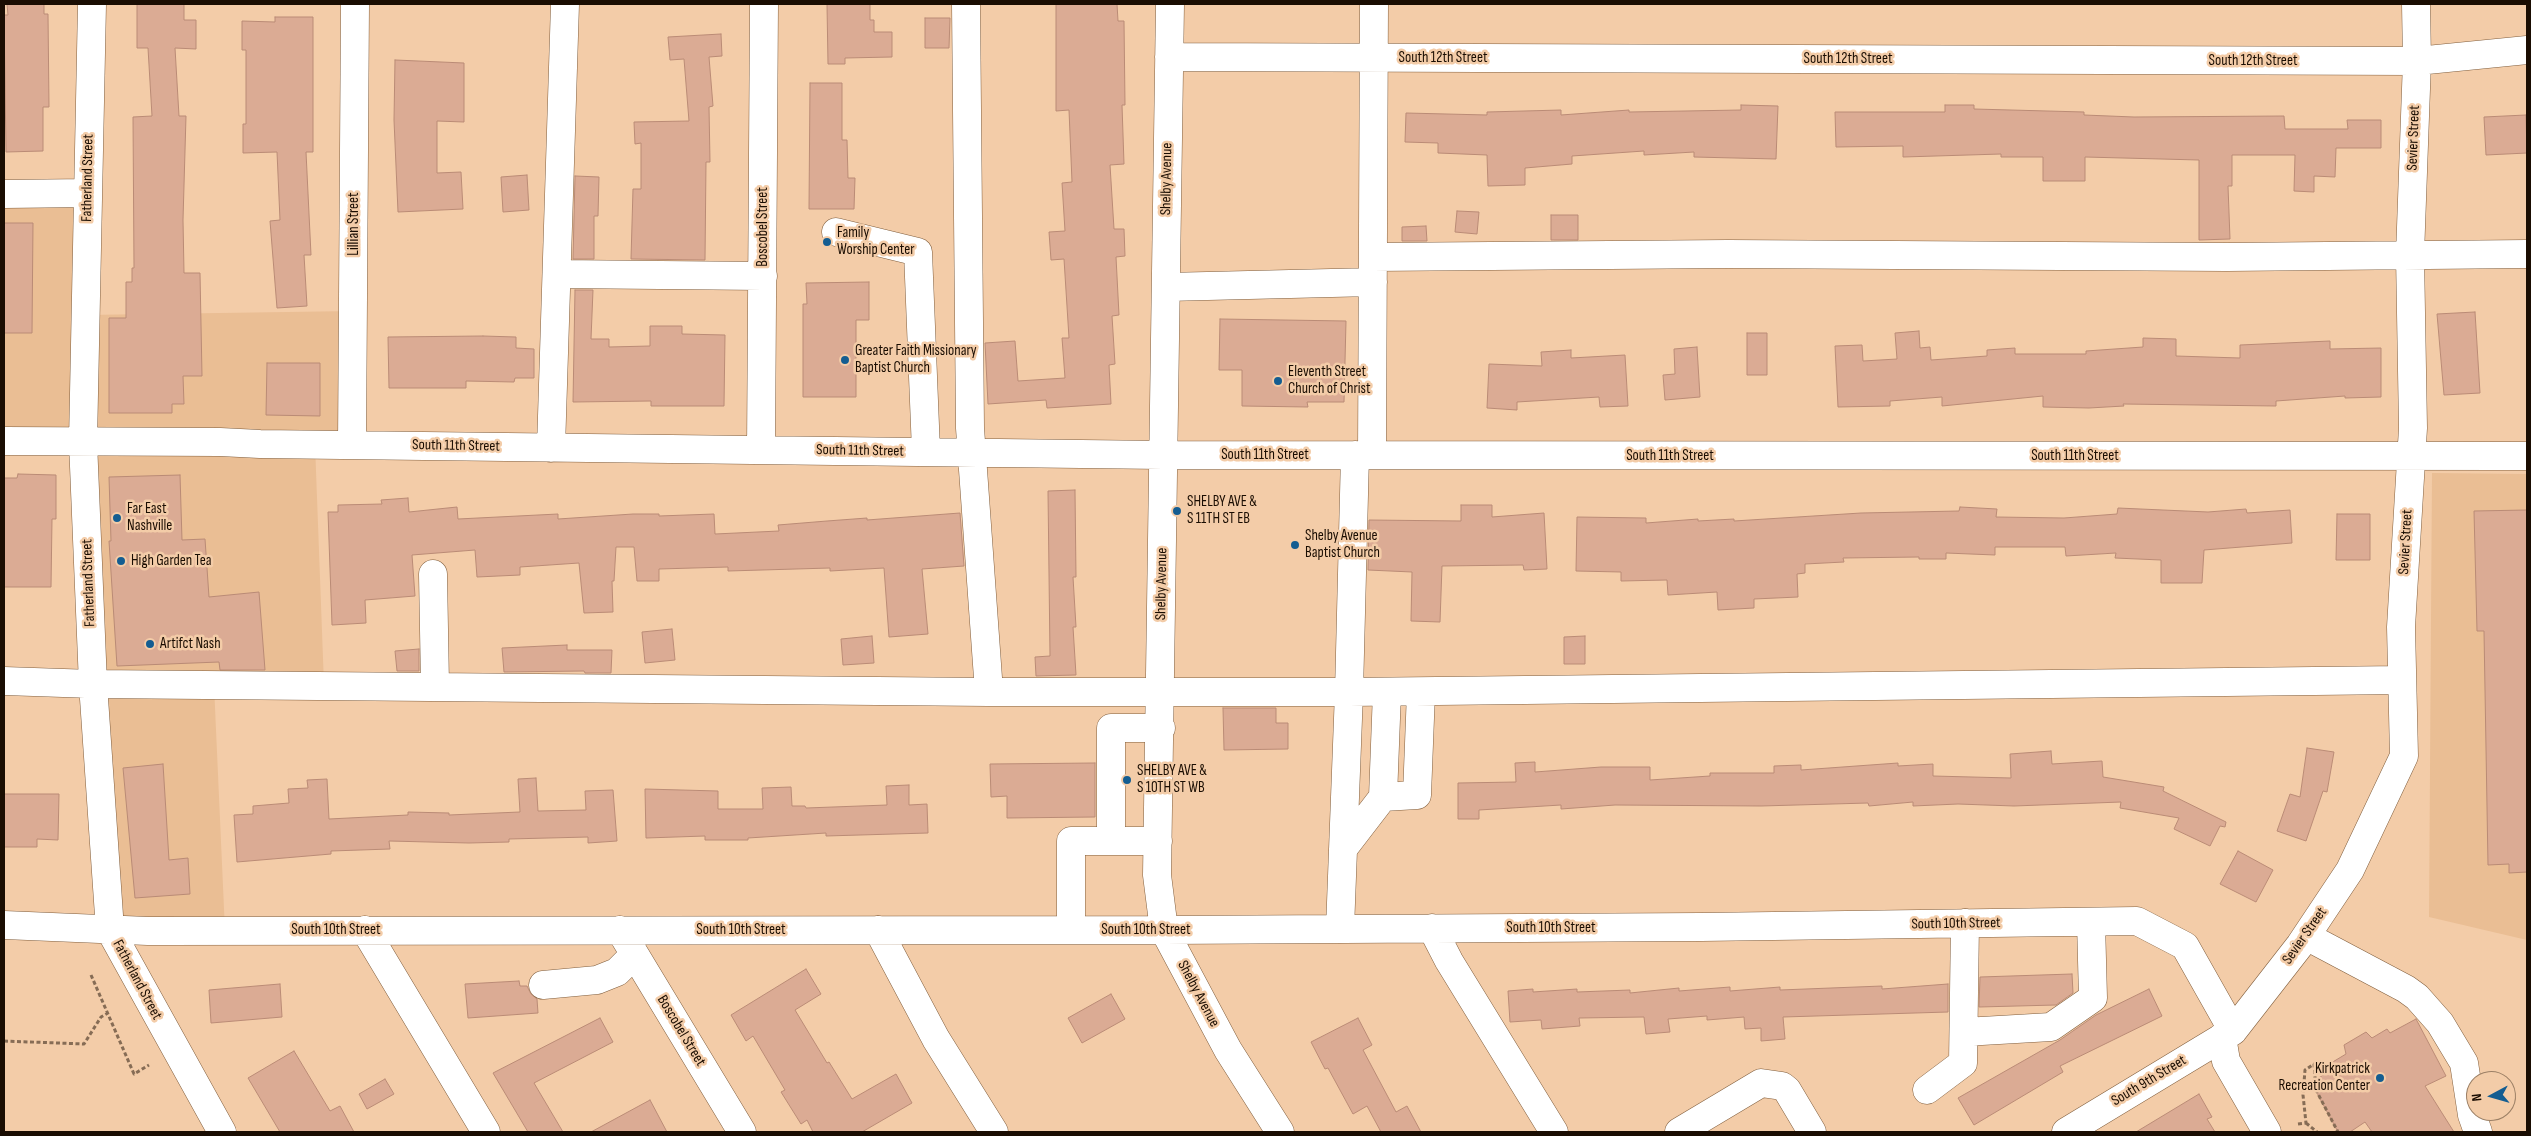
<!DOCTYPE html>
<html>
<head>
<meta charset="utf-8">
<style>
	body { margin:0 }
	#map { position:relative; width:2531px; height:1136px; overflow:hidden; background:#f3cca8; font-family:"Sofia Sans Condensed",sans-serif }
	canvas { display:block }
	.frame { position:absolute; inset:0; border:5px solid #1a0d02; pointer-events:none }
	.north { position:absolute; left:2466px; top:1071px; width:50px; height:50px; box-sizing:border-box; background:#f3cca8; border:1px solid #9c8066; border-radius:50%; rotate:264deg; font-size:14px; font-weight:700; line-height:20px; text-align:center; color:#1a0d02 }
	.north::after { content:''; display:block; margin:auto; width:18px; height:22px; background:#145d91; clip-path:polygon(50% 0,100% 100%,50% 72%,0 100%) }
</style>
</head>
<body>
<div id="map">
<canvas width="2531" height="1136"></canvas>
<div class="frame"></div>
<div class="north">N</div>
</div>
<script>
const context = document.querySelector('canvas').getContext('2d');
context.lineJoin = 'round';
function paint(path, color) {
  context.fillStyle = color;
  context.fill(path, 'evenodd');
}
function toPath(rows) {
  const path = new Path2D();
  for (const r of rows) {
    path.moveTo(r[0], r[1]);
    for (let i = 2; i < r.length; i += 2) path.lineTo(r[i], r[i + 1]);
  }
  return path;
}
function stroke(path, color, width, dash) {
  context.strokeStyle = color;
  context.lineWidth = width;
  context.lineCap = dash ? 'butt' : 'round';
  context.setLineDash(dash || []);
  context.stroke(path);
}
function label(font, color, halo, rows, align = 'center') {
  context.font = font + ' "Sofia Sans Condensed",sans-serif';
  context.lineWidth = 5;
  context.setLineDash([]);
  context.textBaseline = 'middle';
  context.strokeStyle = halo;
  context.fillStyle = color;
  for (const [text, x, y, turn = 0] of rows) {
    context.save();
    context.translate(x, y);
    context.rotate((+turn || 0) * Math.PI / 180);
    context.textAlign = isNaN(turn) ? turn : align;
    if (halo) context.strokeText(text, 0, 0);
    context.fillText(text, 0, 0);
    context.restore();
  }
}
paint(toPath([
	[88,193,85,315,354,311,352,444,315,444,324,685,214,685,225,931,110,930,83,442,4,441,4,194],
	[2432,473,2527,474,2527,940,2429,917]
]), '#eabe94');
const building = toPath([
	[7,4,44,4,44,14,48,14,49,107,43,107,43,151,6,152,4,15,8,15,7,4],
	[137,4,184,4,184,20,196,20,196,49,175,48,179,116,186,116,183,220,184,273,200,273,202,376,183,376,184,404,172,404,172,413,109,413,109,318,126,318,126,282,132,282,132,268,134,268,133,117,152,116,148,48,137,48,137,4],
	[827,4,870,4,870,20,874,20,874,32,892,32,892,57,845,58,845,64,828,64,827,4],
	[1056,4,1117,4,1118,21,1124,21,1125,105,1122,105,1124,164,1110,165,1114,229,1124,229,1125,256,1116,257,1119,315,1112,316,1115,364,1109,365,1111,404,1047,408,1046,400,988,404,985,343,1015,341,1018,381,1065,378,1062,338,1069,338,1064,259,1051,260,1049,232,1065,231,1062,183,1072,182,1069,110,1056,111,1056,4],
	[275,17,313,17,313,152,306,152,311,255,304,255,307,306,277,308,270,221,280,220,277,152,243,153,243,124,246,124,246,50,242,50,242,21,275,22,275,17],
	[925,18,950,18,949,48,925,48,925,18],
	[721,34,722,56,709,57,713,106,709,107,710,162,706,162,705,260,631,259,633,189,641,189,641,143,635,144,634,122,689,121,684,59,670,60,668,37,721,34],
	[395,60,464,63,464,122,437,121,437,173,461,172,463,209,398,212,394,120,395,60],
	[810,83,842,83,842,140,847,140,848,178,855,178,854,209,809,209,810,83],
	[1741,105,1778,106,1776,159,1694,157,1694,152,1644,155,1644,151,1572,156,1572,164,1525,168,1525,185,1488,186,1487,155,1438,153,1438,143,1405,142,1406,113,1487,115,1487,112,1561,110,1561,115,1629,110,1629,112,1741,110,1741,105],
	[1945,105,1974,105,1974,109,2084,112,2084,115,2134,117,2284,116,2285,129,2348,129,2347,120,2381,120,2381,148,2336,148,2335,177,2314,176,2314,192,2294,191,2295,155,2232,155,2232,186,2228,186,2230,239,2199,240,2199,160,2085,157,2085,181,2043,181,2043,157,2001,157,2001,154,1903,157,1903,146,1836,147,1835,112,1945,112,1945,105],
	[2526,115,2527,153,2486,155,2484,117,2526,115],
	[527,175,529,210,503,212,501,177,527,175],
	[575,176,599,177,598,216,594,216,594,259,573,259,575,176],
	[1457,211,1479,212,1477,234,1455,232,1457,211],
	[1551,215,1578,215,1578,240,1551,240,1551,215],
	[4,223,33,223,32,333,4,333,4,223],
	[1426,226,1427,241,1402,241,1402,227,1426,226],
	[869,282,869,320,856,320,856,397,803,397,803,304,807,304,806,283,869,282],
	[575,290,593,290,591,339,609,339,609,347,650,346,650,326,682,326,682,334,725,335,724,406,651,406,651,401,573,402,575,290],
	[2475,312,2480,393,2444,395,2437,314,2475,312],
	[1220,319,1346,321,1344,402,1307,402,1308,407,1242,406,1242,370,1219,370,1220,319],
	[1919,331,1920,348,1930,347,1931,360,1987,356,1987,350,2015,348,2015,354,2086,354,2086,351,2143,347,2143,338,2176,339,2176,356,2240,358,2240,345,2330,341,2330,349,2381,348,2381,397,2345,398,2345,396,2276,401,2276,406,2123,404,2124,406,2089,408,2043,407,2043,396,1942,406,1942,397,1890,401,1890,406,1838,407,1835,346,1862,345,1863,361,1897,359,1895,333,1919,331],
	[1747,333,1767,333,1767,375,1747,375,1747,333],
	[483,336,516,337,516,348,534,349,534,378,515,378,514,382,466,381,466,388,389,388,388,337,483,336],
	[1697,347,1700,397,1665,400,1663,375,1675,374,1674,349,1697,347],
	[1571,350,1571,358,1625,355,1628,406,1600,407,1599,397,1517,402,1517,410,1487,408,1489,364,1542,366,1541,352,1571,350],
	[267,363,320,363,320,416,266,415,267,363],
	[18,474,56,475,56,519,52,519,51,587,4,587,4,478,17,478,18,474],
	[180,475,182,540,205,539,209,597,259,592,265,670,220,670,219,662,117,666,109,541,111,541,109,477,180,475],
	[1075,490,1076,577,1073,577,1076,627,1073,627,1076,675,1036,676,1035,657,1050,656,1048,491,1075,490],
	[408,498,409,512,457,507,458,519,558,514,558,519,633,514,659,514,659,516,714,514,715,534,779,531,778,525,827,521,867,518,867,520,960,513,964,566,922,569,928,634,889,637,884,568,830,571,830,568,728,571,728,567,659,569,659,581,637,581,634,547,616,547,614,581,612,581,613,612,584,613,579,563,520,567,520,575,477,577,475,550,412,555,415,596,365,600,366,623,332,625,328,512,338,512,338,505,382,504,381,500,408,498],
	[1461,505,1492,505,1492,517,1544,513,1547,569,1524,570,1523,565,1442,566,1440,622,1411,621,1412,572,1368,570,1369,520,1461,521,1461,505],
	[1960,507,1997,509,1996,517,2064,518,2117,514,2118,508,2208,512,2246,509,2247,513,2290,510,2292,543,2204,550,2202,583,2161,583,2161,560,2115,558,2116,553,2066,556,2065,547,1995,547,1995,555,1946,553,1946,559,1919,559,1919,557,1843,558,1844,562,1805,564,1805,573,1797,574,1798,597,1754,599,1754,608,1718,610,1717,592,1668,595,1667,580,1621,581,1621,572,1576,571,1577,517,1646,518,1646,523,1698,519,1698,521,1734,519,1734,521,1861,513,1959,511,1960,507],
	[2527,510,2527,872,2509,873,2509,864,2488,865,2484,631,2477,631,2474,511,2527,510],
	[2337,514,2370,514,2370,560,2336,560,2337,514],
	[672,629,675,660,645,663,642,632,672,629],
	[872,636,874,663,843,665,841,639,872,636],
	[1585,636,1585,664,1564,664,1564,637,1585,636],
	[567,645,567,650,612,650,611,673,585,673,584,671,504,672,502,648,567,645],
	[419,649,419,671,397,671,395,651,419,649],
	[1223,708,1276,708,1276,723,1288,723,1288,749,1224,750,1223,708],
	[2307,748,2334,752,2327,792,2323,791,2306,841,2277,831,2290,794,2300,797,2307,748],
	[2051,751,2052,764,2102,761,2103,777,2164,787,2163,791,2226,822,2225,827,2220,826,2210,846,2174,829,2179,818,2120,808,2121,802,2014,806,1958,804,1913,806,1913,802,1869,806,1868,803,1761,806,1615,805,1561,809,1561,805,1479,810,1479,819,1458,819,1458,783,1516,782,1515,763,1535,762,1535,772,1601,767,1650,767,1650,780,1710,776,1710,773,1774,773,1774,766,1801,765,1801,770,1898,763,1898,766,1933,764,1933,776,2011,778,2010,754,2051,751],
	[1095,763,1095,817,1007,818,1007,796,991,797,990,764,1095,763],
	[163,764,169,860,188,858,190,894,135,898,123,768,163,764],
	[536,778,538,811,586,810,585,791,613,790,617,841,588,843,588,837,509,839,509,842,469,843,389,841,390,849,331,851,331,854,237,862,234,815,253,814,253,806,289,803,288,789,308,788,307,780,327,779,329,819,408,815,408,812,449,813,449,815,520,812,518,779,536,778],
	[909,785,909,805,927,804,928,833,826,836,826,833,748,838,748,840,705,840,705,836,646,838,645,789,718,791,718,809,763,809,762,788,791,787,792,806,805,806,806,808,887,805,886,786,909,785],
	[4,794,59,794,58,840,37,839,37,847,4,847,4,794],
	[2238,851,2273,870,2256,902,2220,884,2238,851],
	[806,969,821,994,795,1010,827,1063,829,1062,852,1099,896,1074,912,1103,862,1132,813,1132,807,1120,801,1124,781,1092,785,1090,753,1036,746,1041,731,1015,806,969],
	[2072,974,2073,993,2056,1005,1979,1007,1980,977,2072,974],
	[519,981,520,986,527,986,531,994,537,999,538,1013,468,1018,465,984,519,981],
	[280,984,282,1017,211,1023,209,990,280,984],
	[1948,984,1948,1012,1783,1017,1785,1039,1761,1041,1761,1028,1745,1029,1744,1017,1707,1020,1707,1016,1668,1019,1670,1032,1646,1034,1644,1017,1579,1018,1580,1026,1542,1029,1541,1020,1510,1022,1508,991,1533,989,1533,992,1577,989,1577,992,1630,990,1630,993,1679,988,1679,991,1730,987,1730,991,1780,987,1780,990,1882,986,1882,989,1948,984],
	[2149,989,2162,1016,2060,1066,2063,1072,1974,1125,1958,1098,2060,1040,2096,1015,2149,989],
	[1111,994,1125,1019,1082,1043,1068,1018,1111,994],
	[600,1018,613,1042,534,1083,563,1132,528,1132,493,1073,600,1018],
	[1358,1018,1372,1045,1363,1050,1396,1112,1407,1106,1421,1132,1381,1132,1367,1106,1353,1114,1328,1068,1325,1069,1311,1042,1358,1018],
	[2416,1019,2446,1076,2425,1086,2454,1132,2372,1132,2365,1122,2350,1132,2338,1132,2318,1095,2315,1080,2335,1068,2331,1063,2346,1054,2344,1045,2366,1032,2372,1038,2387,1029,2390,1033,2416,1019],
	[294,1051,330,1111,340,1106,354,1132,280,1132,248,1078,294,1051],
	[385,1079,394,1094,367,1109,359,1094,385,1079],
	[2199,1094,2212,1117,2207,1119,2215,1132,2136,1132,2199,1094],
	[650,1100,667,1132,591,1132,650,1100]
]);
paint(building, '#dbab94');
stroke(building, '#ba8b76', 1);
const minor = toPath([
	[92,4,83,442,93,684,110,930,222,1132],
	[966,4,970,428,989,692],
	[1170,4,1157,875,1164,930,1228,1050,1280,1132],
	[1169,57,2417,61,2527,50],
	[4,194,88,193],
	[836,232,918,252,926,451],
	[1373,257,1728,254,2227,257,2527,254],
	[557,274,763,276],
	[1166,287,1373,282],
	[4,441,220,442,260,444,1163,455,2527,456],
	[352,444,355,4],
	[551,448,565,4],
	[761,450,764,4],
	[1372,455,1374,4],
	[433,574,435,685],
	[4,681,93,684,989,692,1349,692,1355,455],
	[1383,797,1417,795,1421,692],
	[1111,841,1111,728,1161,728],
	[1343,849,1383,797,1387,692],
	[4,925,148,931,1164,930,1701,927,2137,921,2185,946,2233,1031],
	[1432,928,1449,961,1554,1132],
	[1340,929,1349,692,2402,680],
	[365,930,486,1132],
	[620,930,742,1132],
	[878,930,936,1039,994,1132],
	[1071,930,1071,841,1158,841],
	[2306,936,2406,989,2417,997,2440,1023,2464,1063,2472,1115,2478,1132],
	[543,985,597,980,617,972,634,955],
	[1964,1032,2051,1027,2093,998,2091,922],
	[2222,1037,2226,1061,2267,1132],
	[1927,1090,1963,1063,1965,923],
	[1679,1132,1761,1083,1782,1086,1787,1090,1812,1132],
	[2066,1132,2233,1031,2300,945,2350,870,2404,756,2401,627,2413,428,2410,255,2417,61,2416,4]
]);
stroke(minor, '#805e3d', 29);
stroke(toPath([
	[91,975,134,1074,149,1065],
	[4,1041,84,1044,101,1017,108,1013],
	[2306,1123,2317,1132],
	[2298,1124,2306,1123,2303,1095,2305,1070,2314,1064,2316,1090,2338,1132]
]), '#866c55', 3, [4, 2.5]);
stroke(minor, '#fff', 28);
for (const [x, y, r, color] of [
	[827,242,5,"#145d91"],
	[845,360,5,"#145d91"],
	[1278,381,5,"#145d91"],
	[1177,511,5,"#145d91"],
	[117,518,5,"#145d91"],
	[1295,545,5,"#145d91"],
	[121,561,5,"#145d91"],
	[150,644,5,"#145d91"],
	[1127,780,5,"#145d91"],
	[2380,1078,5,"#145d91"]
]) {
  const dot = new Path2D();
  dot.arc(x, y, r, 0, 2 * Math.PI);
  context.fillStyle = color;
  context.fill(dot);
  stroke(dot, '#f3cca8', 2);
}
label('15px', '#1a0d02', '#f3cca8', [
	["South 12th Street",1443,58],
	["South 12th Street",1848,59],
	["South 12th Street",2253,61],
	["Sevier Street",2414,138,-88],
	["Fatherland Street",88,178,-89],
	["Shelby Avenue",1167,179,-89],
	["Lillian Street",354,224,-90],
	["Boscobel Street",763,227,-90],
	["South 11th Street",456,446,1],
	["South 11th Street",860,451,1],
	["South 11th Street",1265,455],
	["South 11th Street",1670,456],
	["South 11th Street",2075,456],
	["Sevier Street",2406,542,-87],
	["Fatherland Street",89,583,-92],
	["Shelby Avenue",1162,584,-89],
	["South 10th Street",1956,924,-1],
	["South 10th Street",1551,928],
	["South 10th Street",336,930],
	["South 10th Street",741,930],
	["South 10th Street",1146,930],
	["Sevier Street",2305,936,-55],
	["Fatherland Street",137,980,62],
	["Shelby Avenue",1198,994,62],
	["Boscobel Street",681,1031,59],
	["South 9th Street",2149,1081,-31]
]);
label('15px', '#1a0d02', '#f3cca8', [
	["Family",837,233],
	["Worship Center",837,250],
	["Greater Faith Missionary",855,351],
	["Baptist Church",855,368],
	["Eleventh Street",1288,372],
	["Church of Christ",1288,389],
	["SHELBY AVE &",1187,502],
	["S 11TH ST EB",1187,519],
	["Far East",127,509],
	["Nashville",127,526],
	["Shelby Avenue",1305,536],
	["Baptist Church",1305,553],
	["High Garden Tea",131,561],
	["Artifct Nash",160,644],
	["SHELBY AVE &",1137,771],
	["S 10TH ST WB",1137,788],
	["Kirkpatrick",2370,1069,"right"],
	["Recreation Center",2370,1086,"right"]
], 'left');
</script>
</body>
</html>
